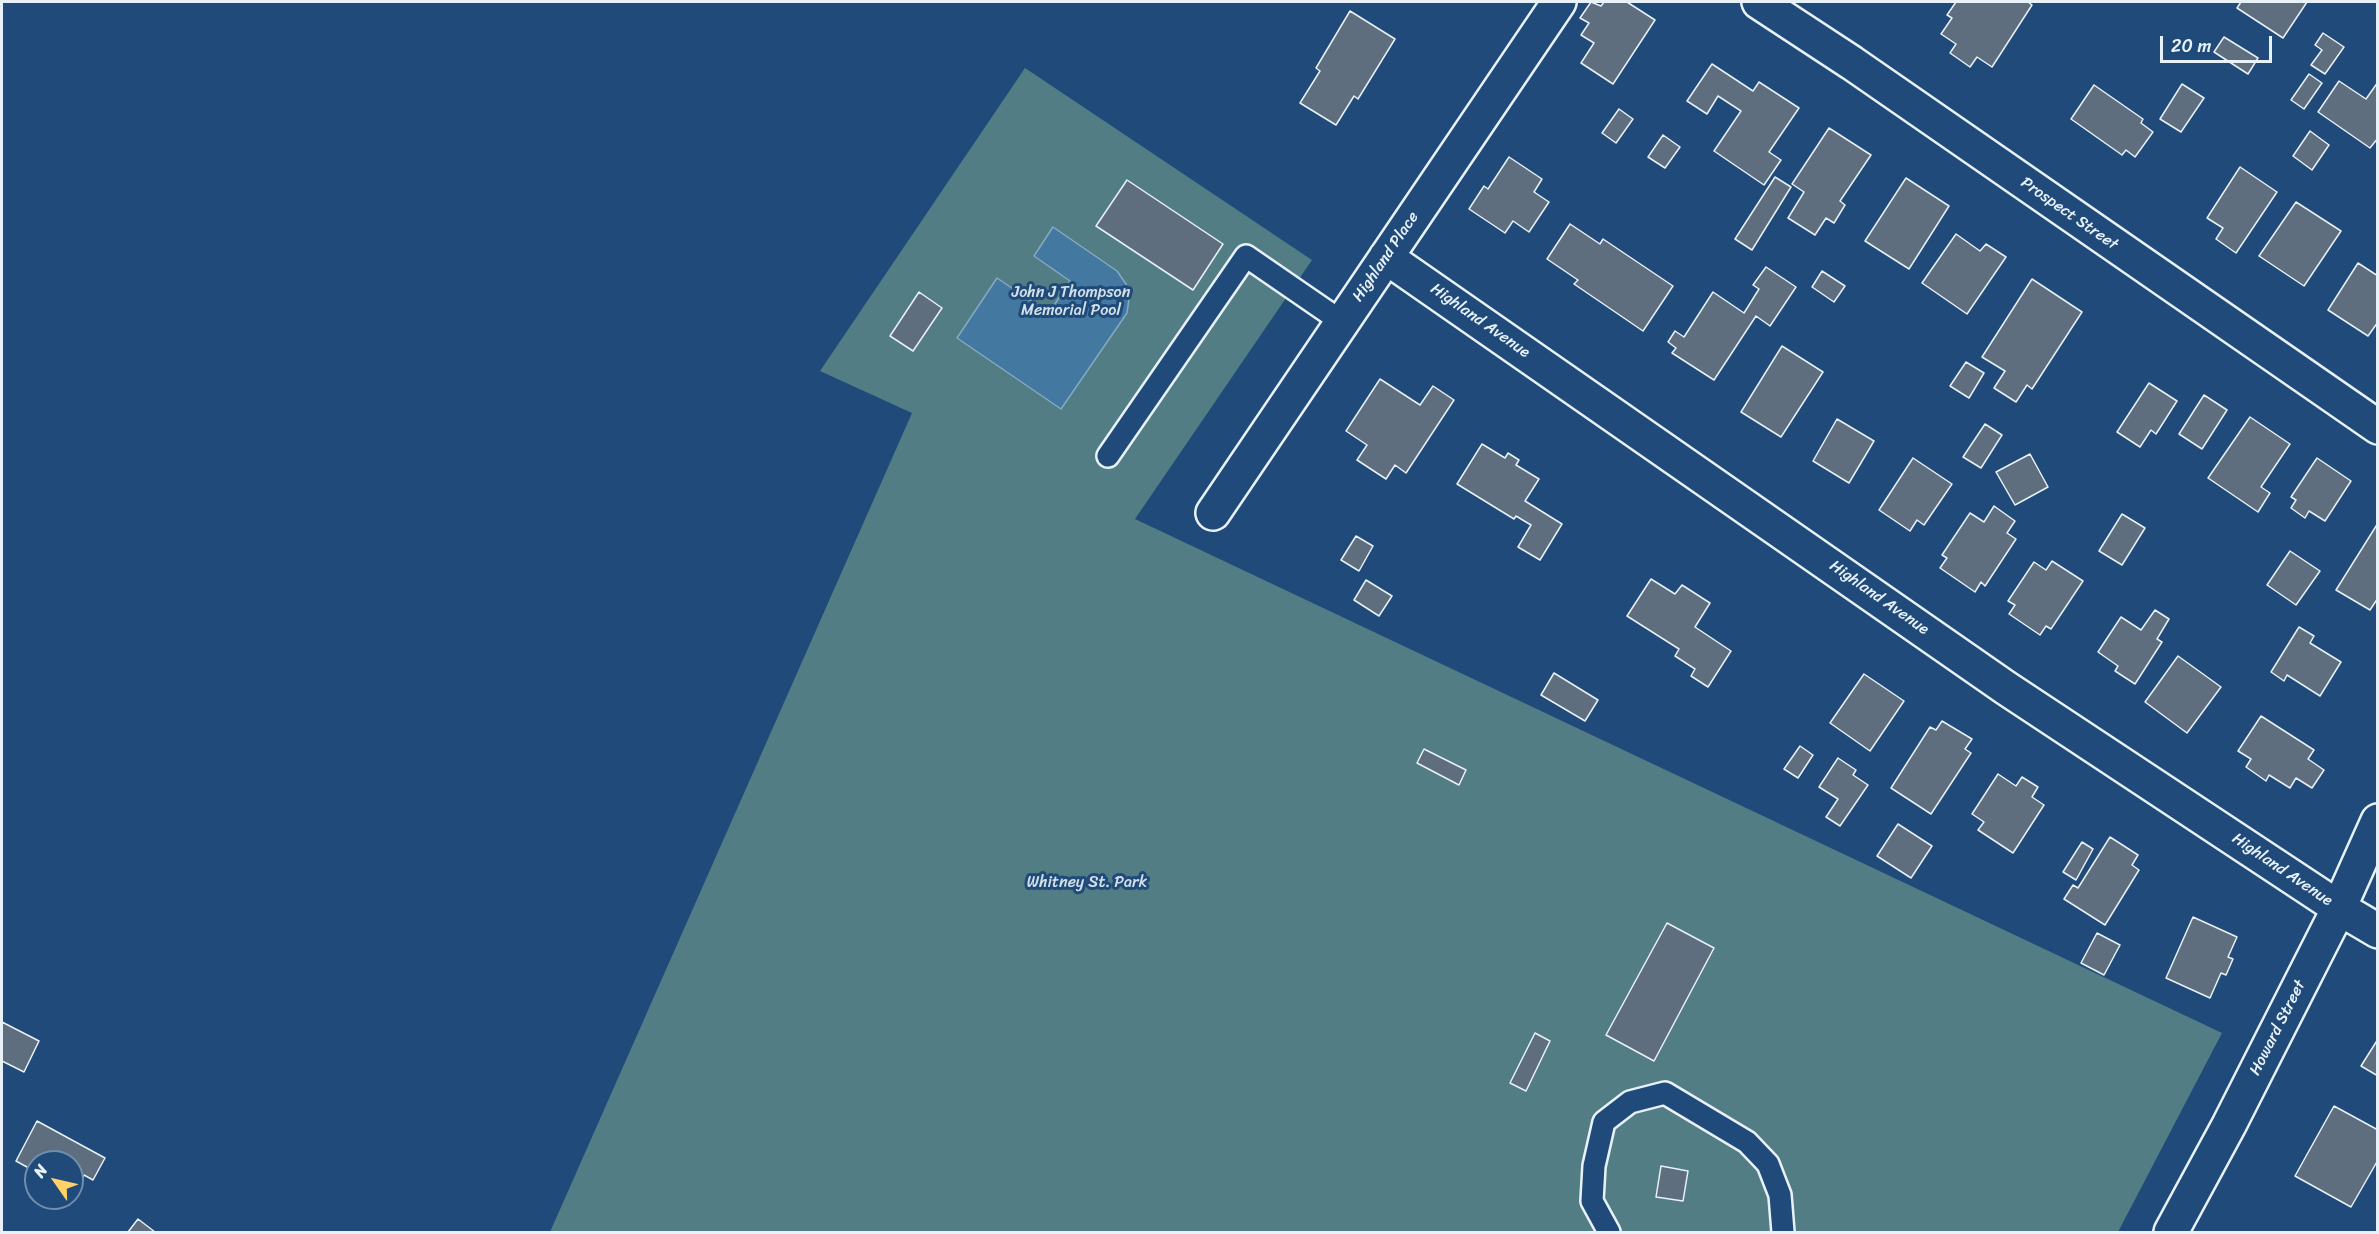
<!DOCTYPE html>
<html>
<head>
<meta charset="utf-8">
<style>
	body { margin:0 }
	#map { position:relative; width:2379px; height:1234px; overflow:hidden; background:#1f4a7a; font-family:Sriracha,sans-serif }
	canvas { display:block }
	.frame { position:absolute; inset:0; border:3px solid #e8f1f8; pointer-events:none }
	.north { position:absolute; left:24px; top:1150px; width:60px; height:60px; box-sizing:border-box; background:#1f4a7a; border:2px solid #6f8dac; border-radius:50%; rotate:304deg; font-size:16px; font-weight:700; line-height:24px; text-align:center; color:#e8f1f8 }
	.north::after { content:''; display:block; margin:auto; width:21px; height:27px; background:#ffd166; clip-path:polygon(50% 0,100% 100%,50% 72%,0 100%) }
	.scale { position:absolute; left:2160px; top:36px; width:112px; height:27px; box-sizing:border-box; border:3px solid #e8f1f8; border-top:0; padding-left:8px; font-size:18px; line-height:21px; white-space:nowrap; color:#e8f1f8; -webkit-text-stroke:4px #1f4a7a; paint-order:stroke }
</style>
</head>
<body>
<div id="map">
<canvas width="2379" height="1234"></canvas>
<div class="frame"></div>
<div class="north">N</div>
<div class="scale">20 m</div>
</div>
<script>
const context = document.querySelector('canvas').getContext('2d');
context.lineJoin = 'round';
function paint(path, color) {
  context.fillStyle = color;
  context.fill(path, 'evenodd');
}
function toPath(rows) {
  const path = new Path2D();
  for (const r of rows) {
    path.moveTo(r[0], r[1]);
    for (let i = 2; i < r.length; i += 2) path.lineTo(r[i], r[i + 1]);
  }
  return path;
}
function stroke(path, color, width, dash) {
  context.strokeStyle = color;
  context.lineWidth = width;
  context.lineCap = dash ? 'butt' : 'round';
  context.setLineDash(dash || []);
  context.stroke(path);
}
function label(font, color, halo, rows, align = 'center') {
  context.font = font + ' Sriracha,sans-serif';
  context.lineWidth = 6;
  context.setLineDash([]);
  context.textBaseline = 'middle';
  context.strokeStyle = halo;
  context.fillStyle = color;
  for (const [text, x, y, turn = 0] of rows) {
    context.save();
    context.translate(x, y);
    context.rotate((+turn || 0) * Math.PI / 180);
    context.textAlign = isNaN(turn) ? turn : align;
    if (halo) context.strokeText(text, 0, 0);
    context.fillText(text, 0, 0);
    context.restore();
  }
}
paint(toPath([
	[1025,68,1312,260,1135,519,2222,1033,2118,1232,550,1232,912,413,820,371]
]), '#527d85');
const water = toPath([
	[1053,227,1117,271,1126,284,1129,299,1127,313,1061,409,957,338,997,278,1049,313,1070,281,1034,256,1053,227]
]);
paint(water, '#4379a0');
stroke(water, '#85a9c3', 1.5);
const building = toPath([
	[1591,2,1601,6,1604,2,1627,2,1655,20,1613,84,1581,63,1594,43,1581,35,1589,23,1580,18,1591,2],
	[1956,2,2028,2,2032,5,1992,67,1977,57,1970,67,1950,53,1956,44,1941,34,1952,18,1947,15,1956,2],
	[2241,2,2307,2,2283,38,2237,8,2241,2],
	[1350,11,1395,39,1358,99,1354,96,1336,125,1300,103,1320,71,1316,68,1350,11],
	[2323,33,2344,47,2325,74,2311,65,2322,50,2315,45,2323,33],
	[2224,37,2258,58,2248,74,2214,52,2224,37],
	[1712,64,1753,91,1759,82,1799,108,1769,152,1781,160,1764,185,1714,151,1741,111,1718,96,1707,114,1687,101,1712,64],
	[2309,74,2322,83,2304,109,2291,100,2309,74],
	[2339,81,2366,99,2378,82,2378,138,2370,148,2318,112,2339,81],
	[2182,84,2204,98,2181,132,2160,119,2182,84],
	[2094,85,2143,119,2141,123,2153,132,2135,157,2126,150,2122,155,2071,119,2094,85],
	[1619,109,1633,119,1616,143,1602,133,1619,109],
	[1829,128,1871,155,1840,201,1845,205,1834,223,1826,218,1815,235,1788,218,1804,192,1792,184,1829,128],
	[2310,131,2329,145,2312,170,2293,156,2310,131],
	[1663,135,1680,147,1665,168,1648,157,1663,135],
	[1509,157,1542,179,1534,192,1549,202,1529,232,1513,221,1505,233,1469,209,1484,186,1488,189,1509,157],
	[2240,167,2277,192,2236,253,2216,239,2223,228,2207,218,2240,167],
	[1775,177,1791,187,1752,250,1735,239,1775,177],
	[1906,178,1949,206,1909,269,1865,241,1906,178],
	[1127,180,1223,244,1193,290,1096,226,1127,180],
	[2296,202,2341,231,2304,286,2259,256,2296,202],
	[1570,224,1600,244,1603,239,1673,286,1643,331,1574,284,1578,280,1547,259,1570,224],
	[1956,234,1980,251,1986,244,2006,257,1967,314,1922,283,1956,234],
	[2358,263,2378,276,2378,322,2368,336,2328,310,2358,263],
	[1766,267,1796,287,1770,326,1756,316,1714,380,1672,353,1676,348,1668,342,1675,331,1684,337,1713,292,1744,313,1759,289,1753,285,1766,267],
	[1822,271,1845,286,1834,302,1812,287,1822,271],
	[2032,279,2082,312,2032,389,2027,385,2016,402,1994,388,2005,371,1982,357,2032,279],
	[919,292,942,308,913,351,890,336,919,292],
	[1782,346,1823,372,1781,437,1741,412,1782,346],
	[1966,362,1984,373,1969,398,1950,386,1966,362],
	[1380,379,1420,405,1433,386,1454,400,1406,473,1395,465,1386,479,1357,460,1367,445,1346,431,1380,379],
	[2149,383,2177,401,2156,434,2151,430,2140,447,2117,432,2149,383],
	[2204,395,2227,410,2202,449,2179,434,2204,395],
	[2250,417,2290,444,2261,487,2270,493,2258,512,2208,478,2250,417],
	[1837,419,1874,441,1849,483,1813,461,1837,419],
	[1985,424,2002,435,1981,468,1963,457,1985,424],
	[1482,444,1505,458,1508,453,1519,460,1516,465,1539,479,1525,501,1562,524,1540,560,1518,547,1531,525,1516,516,1514,519,1457,484,1482,444],
	[2030,454,2048,487,2015,505,1996,472,2030,454],
	[1913,458,1952,484,1924,525,1917,520,1910,531,1879,510,1913,458],
	[2317,458,2351,481,2325,521,2309,511,2305,518,2291,508,2296,500,2291,497,2317,458],
	[1994,506,2015,521,2007,533,2016,539,1985,586,1981,582,1975,592,1940,568,1947,558,1942,555,1970,513,1984,522,1994,506],
	[2122,514,2145,528,2122,565,2099,551,2122,514],
	[2378,523,2378,598,2370,610,2336,590,2378,523],
	[1356,536,1373,546,1359,571,1341,560,1356,536],
	[2290,551,2320,571,2296,605,2267,585,2290,551],
	[2052,561,2083,581,2051,629,2046,626,2040,635,2009,614,2015,605,2008,601,2034,562,2046,570,2052,561],
	[1651,579,1675,594,1682,585,1710,603,1695,627,1731,651,1708,687,1691,676,1695,669,1675,656,1679,649,1627,616,1651,579],
	[1366,580,1392,596,1379,616,1354,600,1366,580],
	[2155,610,2169,619,2157,639,2162,642,2135,684,2115,671,2118,666,2098,652,2121,617,2141,630,2155,610],
	[2299,627,2314,636,2310,643,2341,662,2320,696,2287,675,2284,681,2271,672,2299,627],
	[2178,656,2221,687,2187,733,2145,702,2178,656],
	[1554,673,1598,700,1585,721,1541,695,1554,673],
	[1864,674,1904,701,1870,751,1830,723,1864,674],
	[2261,716,2314,750,2308,759,2324,770,2312,788,2296,778,2290,788,2269,775,2266,781,2246,767,2251,759,2238,751,2261,716],
	[1942,721,1972,739,1965,749,1971,753,1931,814,1891,788,1930,727,1936,730,1942,721],
	[1800,746,1813,755,1798,778,1784,769,1800,746],
	[1424,749,1466,770,1459,785,1417,763,1424,749],
	[1838,758,1856,770,1853,775,1868,785,1840,826,1826,817,1838,799,1819,787,1838,758],
	[1998,774,2016,786,2022,777,2038,787,2032,797,2044,805,2013,853,1978,830,1984,822,1972,814,1998,774],
	[1898,824,1932,846,1911,878,1877,856,1898,824],
	[2110,837,2138,855,2132,865,2139,870,2105,925,2064,899,2073,885,2078,888,2110,837],
	[2082,842,2093,849,2076,880,2063,872,2082,842],
	[2193,917,2237,937,2228,957,2233,959,2226,975,2221,973,2210,998,2166,978,2193,917],
	[1667,923,1714,948,1654,1061,1606,1035,1667,923],
	[2097,933,2120,945,2104,975,2081,963,2097,933],
	[2,1022,39,1041,24,1072,2,1061,2,1022],
	[1535,1033,1550,1041,1526,1091,1510,1083,1535,1033],
	[2378,1039,2378,1076,2361,1066,2378,1039],
	[2334,1106,2378,1130,2378,1160,2351,1207,2295,1176,2334,1106],
	[37,1121,105,1158,93,1180,84,1175,69,1205,56,1198,72,1198,72,1162,36,1162,36,1172,16,1161,37,1121],
	[1661,1166,1688,1171,1683,1201,1656,1197,1661,1166],
	[138,1219,155,1232,128,1232,138,1219]
]);
paint(building, '#5e6e7e');
stroke(building, '#e8f1f8', 1.5);
const service = toPath([
	[1108,456,1246,256,1342,322],
	[1609,1232,1592,1201,1594,1166,1604,1122,1630,1102,1665,1093,1747,1142,1768,1164,1780,1195,1783,1232]
]);
const minor = toPath([
	[1759,2,1852,63,2378,427],
	[1386,257,2006,688,2339,908,2378,931],
	[1213,513,1559,2],
	[2171,1232,2229,1125,2339,908,2378,821]
]);
stroke(service, '#e8f1f8', 26);
stroke(minor, '#e8f1f8', 38);
stroke(service, '#1f4a7a', 21);
stroke(minor, '#1f4a7a', 33);
label('16px', '#e8f1f8', '#1f4a7a', [
	["Prospect Street",2069,214,35],
	["Highland Place",1386,257,-56],
	["Highland Avenue",1480,321,35],
	["Highland Avenue",1879,598,35],
	["Highland Avenue",2282,870,34],
	["Howard Street",2278,1028,-63]
]);
label('16px', '#d2e0e7', '#1f4a7a', [
	["John J Thompson",1071,293],
	["Memorial Pool",1071,311],
	["Whitney St. Park",1087,883]
]);
</script>
</body>
</html>
